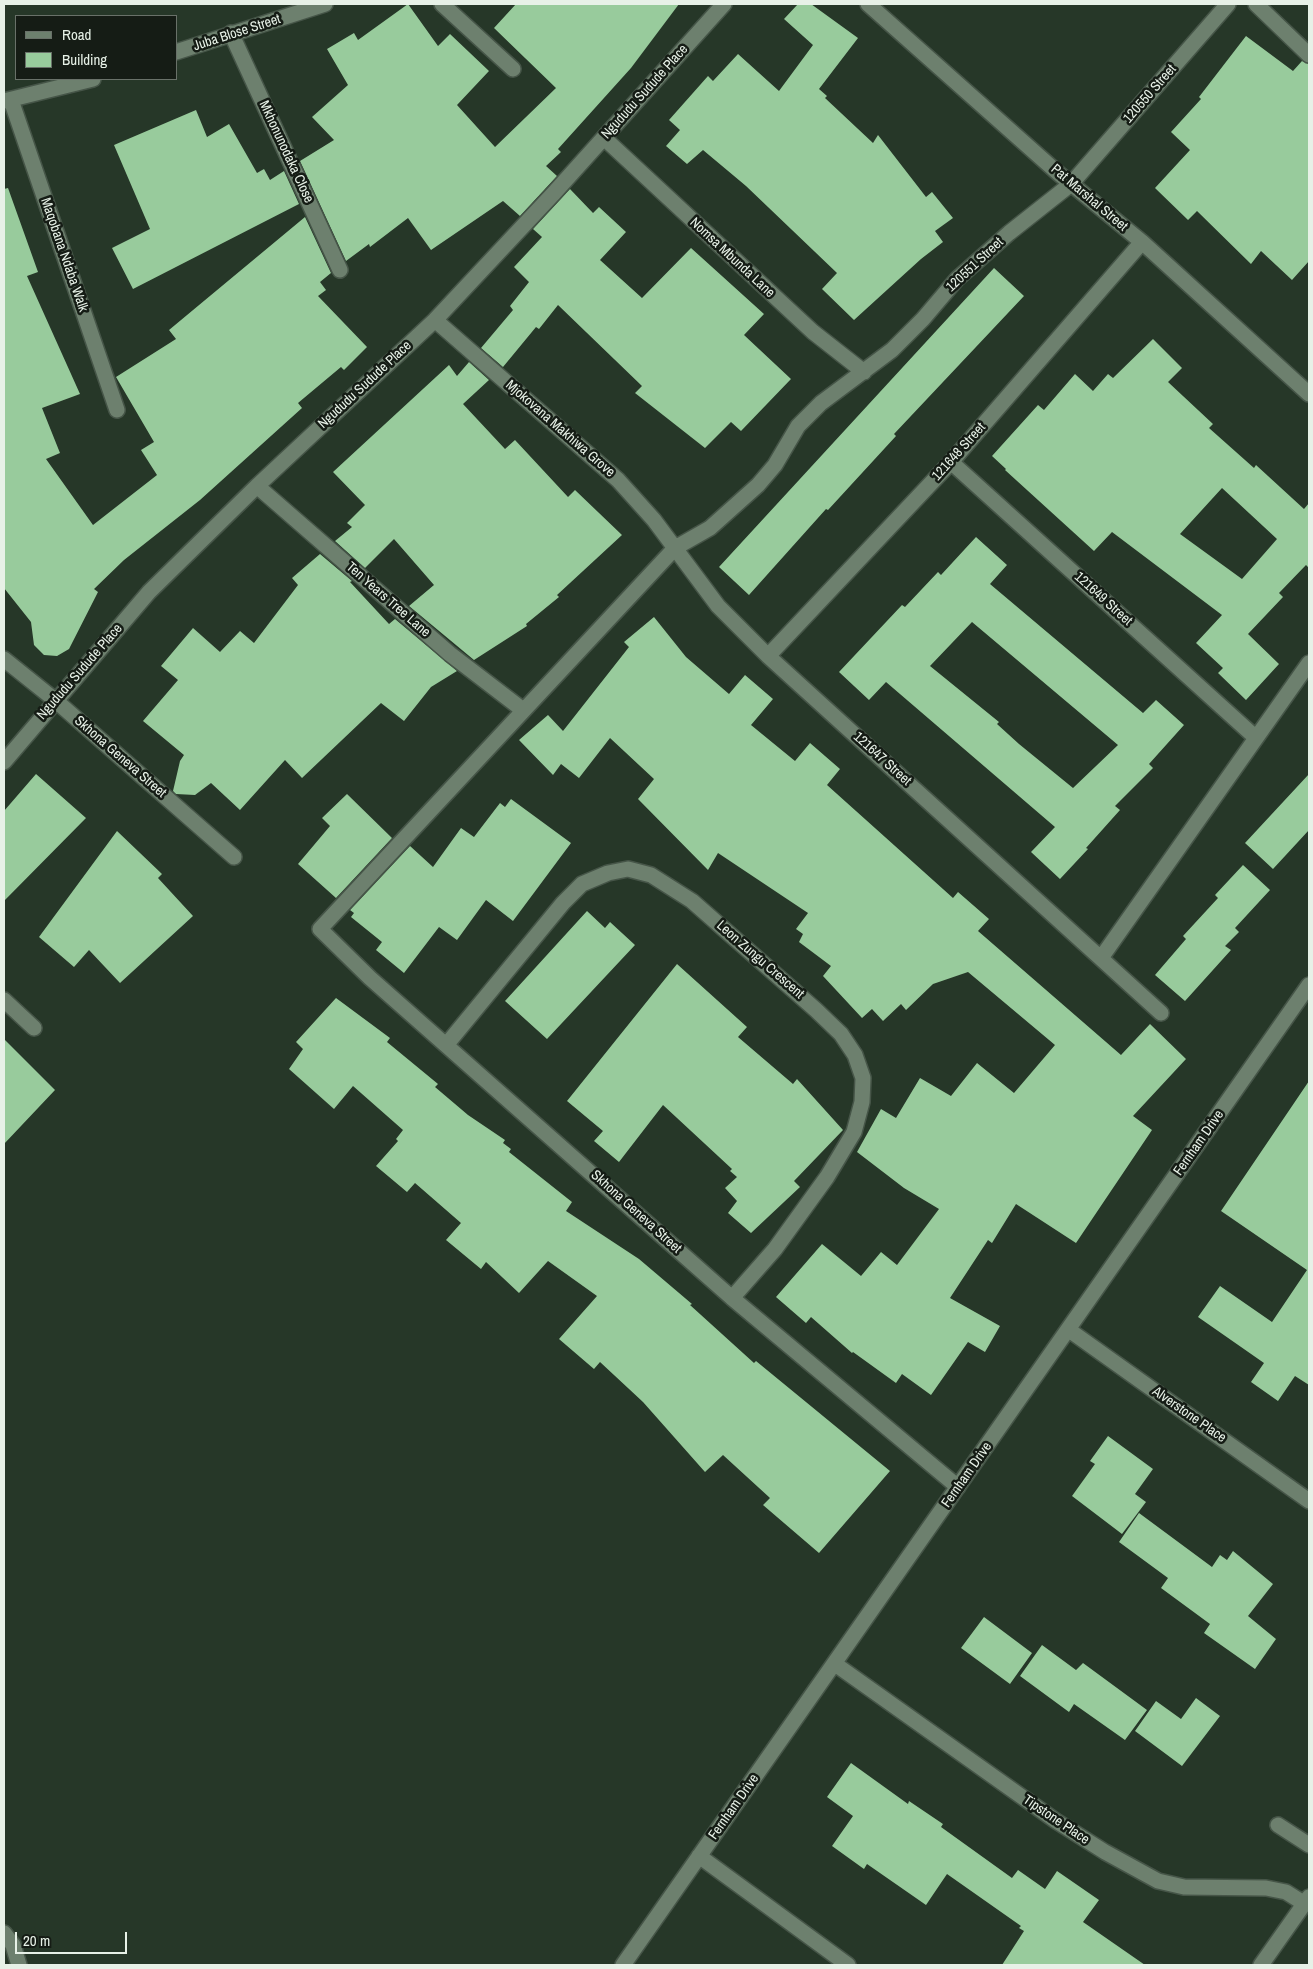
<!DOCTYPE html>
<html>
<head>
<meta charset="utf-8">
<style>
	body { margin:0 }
	#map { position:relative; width:1313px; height:1969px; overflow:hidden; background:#263728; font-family:"Archivo Narrow",sans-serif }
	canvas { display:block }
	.frame { position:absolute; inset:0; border:5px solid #e7f1e7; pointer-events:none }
	.legend { position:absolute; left:15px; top:15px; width:162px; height:65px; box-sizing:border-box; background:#151c15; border:1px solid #697169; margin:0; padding:6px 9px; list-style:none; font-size:15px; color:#e7f1e7 }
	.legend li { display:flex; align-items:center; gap:10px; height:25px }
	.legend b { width:25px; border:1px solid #697169 }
	.scale { position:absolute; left:15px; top:1932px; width:112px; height:22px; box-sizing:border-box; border:2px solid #e7f1e7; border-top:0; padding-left:6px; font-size:15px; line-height:18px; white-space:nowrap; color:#e7f1e7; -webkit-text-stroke:4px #151c15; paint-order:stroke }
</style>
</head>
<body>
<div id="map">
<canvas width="1313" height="1969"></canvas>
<div class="frame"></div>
<ul class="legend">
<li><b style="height:6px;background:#6d806e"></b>Road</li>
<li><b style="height:14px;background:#98cb9c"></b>Building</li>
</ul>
<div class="scale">20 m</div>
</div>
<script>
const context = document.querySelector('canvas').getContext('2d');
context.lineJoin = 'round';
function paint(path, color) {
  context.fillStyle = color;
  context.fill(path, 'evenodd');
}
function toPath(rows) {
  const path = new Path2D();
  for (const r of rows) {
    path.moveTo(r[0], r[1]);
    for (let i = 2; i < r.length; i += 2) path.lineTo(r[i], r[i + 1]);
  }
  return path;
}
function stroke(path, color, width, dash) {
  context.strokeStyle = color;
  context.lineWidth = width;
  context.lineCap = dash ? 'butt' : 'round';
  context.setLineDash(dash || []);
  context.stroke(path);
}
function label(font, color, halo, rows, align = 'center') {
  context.font = font + ' "Archivo Narrow",sans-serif';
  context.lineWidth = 5;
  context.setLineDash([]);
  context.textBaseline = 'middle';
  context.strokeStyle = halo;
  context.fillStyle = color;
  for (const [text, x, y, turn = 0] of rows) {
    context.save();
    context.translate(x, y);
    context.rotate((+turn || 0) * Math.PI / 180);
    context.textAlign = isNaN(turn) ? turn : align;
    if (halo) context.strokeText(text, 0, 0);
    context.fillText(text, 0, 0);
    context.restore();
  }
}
paint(toPath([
	[408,4,438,46,450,34,489,71,457,105,495,147,556,88,494,28,516,4,679,4,631,68,558,149,561,152,546,166,557,176,520,216,503,201,431,250,408,218,370,247,369,244,346,261,300,161,334,140,312,117,348,85,327,49,354,33,358,40],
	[798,4,811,4,858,38,819,89,827,96,825,98,873,143,878,135,926,197,932,192,953,218,935,231,943,242,921,259,854,320,822,289,837,273,746,186,703,150,687,164,666,146,680,130,669,120,708,76,713,81,738,54,779,91,813,45,784,19],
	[1246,36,1293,71,1302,61,1309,64,1309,261,1292,280,1261,251,1251,264,1197,211,1188,220,1155,188,1190,150,1171,132,1201,99,1199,97],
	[196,110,207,137,229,124,257,173,264,169,270,180,284,171,299,204,133,289,112,248,150,229,114,145],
	[8,188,38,272,27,276,80,394,42,408,60,453,46,459,93,525,157,475,141,450,154,442,116,377,176,339,169,330,305,217,331,273,320,282,326,290,318,296,367,347,344,370,341,367,298,403,302,408,200,500,124,560,94,589,98,592,69,649,57,656,44,655,34,645,31,622,4,588,4,189],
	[570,189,593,213,599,207,626,232,600,260,642,298,691,248,764,314,744,335,791,379,741,431,731,422,705,448,635,393,642,386,558,305,539,329,536,327,503,367,481,348,513,310,510,306,529,282,514,267,542,237,533,229],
	[994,268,1024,296,894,434,896,436,828,510,826,509,749,595,719,567],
	[1153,339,1182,368,1168,382,1213,424,1209,428,1254,468,1256,465,1304,509,1309,503,1309,568,1306,565,1279,593,1283,597,1248,634,1279,664,1246,700,1218,673,1223,668,1196,643,1222,615,1112,532,1094,551,1005,470,1006,469,992,456,1038,405,1044,410,1075,374,1093,391,1108,374,1113,378],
	[1222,488,1277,539,1242,579,1180,534],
	[469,362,489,380,463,404,505,449,515,440,568,497,575,490,622,535,557,595,559,597,526,624,527,626,474,660,409,606,434,585,394,539,365,568,335,541,352,527,347,523,365,505,333,472,449,365,457,376],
	[976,537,1007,565,990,584,1143,713,1156,700,1184,725,1149,764,1153,768,1115,806,1120,810,1086,848,1088,849,1060,879,1031,852,1055,827,886,682,869,700,839,672,902,605,905,607,938,572,941,575],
	[972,622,1118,745,1073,788,1019,744,997,724,999,722,930,666],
	[320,554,352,581,350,582,389,624,395,619,457,671,431,687,404,721,381,703,302,778,285,760,240,810,211,783,195,795,176,794,173,791,180,761,184,755,143,721,178,680,161,666,193,628,220,652,240,631,254,643,298,585,292,578],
	[654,617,686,657,729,694,745,675,773,699,751,725,795,761,810,743,840,769,827,785,953,898,958,892,989,919,978,931,1121,1055,1150,1024,1186,1059,1133,1116,1152,1130,1076,1243,1016,1204,992,1243,988,1240,950,1298,1000,1326,985,1352,968,1342,931,1395,902,1374,896,1383,853,1352,852,1353,811,1317,806,1323,776,1297,822,1244,861,1276,881,1252,897,1265,939,1209,904,1188,857,1152,881,1109,896,1118,920,1078,951,1096,977,1063,1014,1093,1055,1045,968,972,933,984,906,1010,901,1004,883,1021,872,1009,862,1018,823,976,831,966,799,942,803,934,796,929,808,913,718,853,708,870,638,799,654,779,610,738,579,778,561,764,553,775,519,740,548,715,563,731,629,647,624,642],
	[36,774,86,818,4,901,4,811],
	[1309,774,1309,830,1273,869,1245,843],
	[347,794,392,838,336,898,298,864,330,826,322,818],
	[511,799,571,843,513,921,486,900,457,940,439,927,404,973,376,950,382,942,351,917,354,913,350,910,410,846,433,867,461,828,474,837,500,803,505,807],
	[117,831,162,874,158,878,193,916,120,983,89,950,74,967,39,937],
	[1243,865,1270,890,1235,928,1239,932,1225,946,1231,950,1185,1001,1155,975,1186,939,1183,936,1218,898,1215,895],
	[587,911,605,928,610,922,635,945,547,1039,505,1001],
	[677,964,747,1027,738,1037,793,1084,797,1079,843,1130,794,1181,800,1187,751,1233,728,1213,737,1201,725,1188,737,1177,730,1171,732,1169,663,1105,619,1162,594,1141,603,1131,567,1101],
	[336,998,390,1038,387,1042,438,1084,435,1087,468,1115,505,1140,503,1143,511,1149,509,1152,572,1202,566,1211,639,1259,692,1304,690,1305,754,1363,756,1361,890,1471,819,1553,763,1505,770,1498,723,1455,705,1472,643,1402,600,1362,594,1369,559,1339,597,1296,548,1261,519,1293,486,1262,481,1269,446,1240,461,1223,415,1183,407,1192,376,1166,398,1141,396,1139,403,1130,353,1086,334,1109,289,1069,303,1049,296,1042],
	[4,1039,55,1090,4,1144],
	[1309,1081,1309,1385,1295,1376,1278,1401,1251,1382,1264,1363,1198,1317,1220,1286,1272,1322,1307,1270,1221,1211],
	[1108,1436,1153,1469,1135,1494,1146,1502,1122,1534,1072,1496,1095,1464,1090,1461],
	[1139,1513,1212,1567,1220,1555,1227,1560,1233,1551,1273,1584,1248,1616,1276,1639,1255,1669,1204,1633,1210,1624,1161,1588,1168,1578,1119,1542],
	[984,1617,1032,1653,1010,1684,961,1648],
	[1042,1645,1076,1670,1083,1663,1147,1710,1125,1740,1074,1704,1069,1712,1020,1676],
	[1196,1698,1220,1716,1182,1766,1135,1731,1156,1701,1181,1719],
	[851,1763,908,1804,909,1801,943,1824,941,1827,1012,1878,1018,1870,1045,1889,1057,1871,1099,1900,1083,1922,1145,1965,1002,1965,1024,1931,1019,1928,1021,1926,947,1874,926,1905,867,1864,864,1869,832,1846,853,1816,827,1797]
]), '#98cb9c');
const minor = toPath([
	[442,4,513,69],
	[868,4,1058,173,1142,242,1309,394],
	[1256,4,1309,55],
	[231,33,340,270],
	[176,52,325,4],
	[11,100,117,410],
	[4,101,93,79],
	[604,138,813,332,864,372],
	[435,320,618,480,654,520,718,606,768,656,1161,1013],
	[951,462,1255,737],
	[257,486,450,654,523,710],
	[768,656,951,462,1142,242],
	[4,659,55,700,234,857],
	[4,762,149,592,257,486,435,320,554,193,724,4],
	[1101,958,1309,663],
	[4,1000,34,1028],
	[447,1044,563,903,582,884,608,873,628,869,651,875,692,901,816,1010,841,1034,855,1055,863,1078,862,1102,854,1132,827,1177,775,1249,732,1298],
	[1069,1330,1309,1501],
	[958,1487,732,1298,370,978,320,929,675,548,710,528,758,485,775,465,798,426,821,403,892,350,923,319,957,279,1009,233,1071,184,1228,4],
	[835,1664,1056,1821,1105,1852,1158,1881,1184,1887,1266,1888,1286,1892,1305,1904],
	[1278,1825,1309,1845],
	[699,1856,848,1965],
	[4,1933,13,1945,19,1965],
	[623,1965,1309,985],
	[1261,1965,1309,1897]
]);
stroke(minor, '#465548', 18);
stroke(minor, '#6d806e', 15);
label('14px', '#e7f1e7', '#151c15', [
	["Juba Blose Street",237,33,-18],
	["Ngududu Sudude Place",645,92,-48],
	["120550 Street",1150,94,-49],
	["Mkhonunodaka Close",286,152,65],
	["Pat Marshal Street",1089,198,40],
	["Maqobana Ndaba Walk",64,255,71],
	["Nomsa Mbunda Lane",732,258,43],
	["120551 Street",975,265,-43],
	["Ngududu Sudude Place",365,385,-43],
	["Mjokovana Makhiwa Grove",560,429,41],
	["121648 Street",959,452,-48],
	["121649 Street",1103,599,42],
	["Ten Years Tree Lane",388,600,41],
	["Ngududu Sudude Place",80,672,-49],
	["Skhona Geneva Street",120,757,41],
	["121647 Street",882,759,42],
	["Leon Zungu Crescent",760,960,41],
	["Fernham Drive",1199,1143,-55],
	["Skhona Geneva Street",636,1212,42],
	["Alverstone Place",1189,1415,35],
	["Fernham Drive",967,1475,-55],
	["Fernham Drive",734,1807,-55],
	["Tipstone Place",1056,1820,34]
]);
</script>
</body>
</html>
